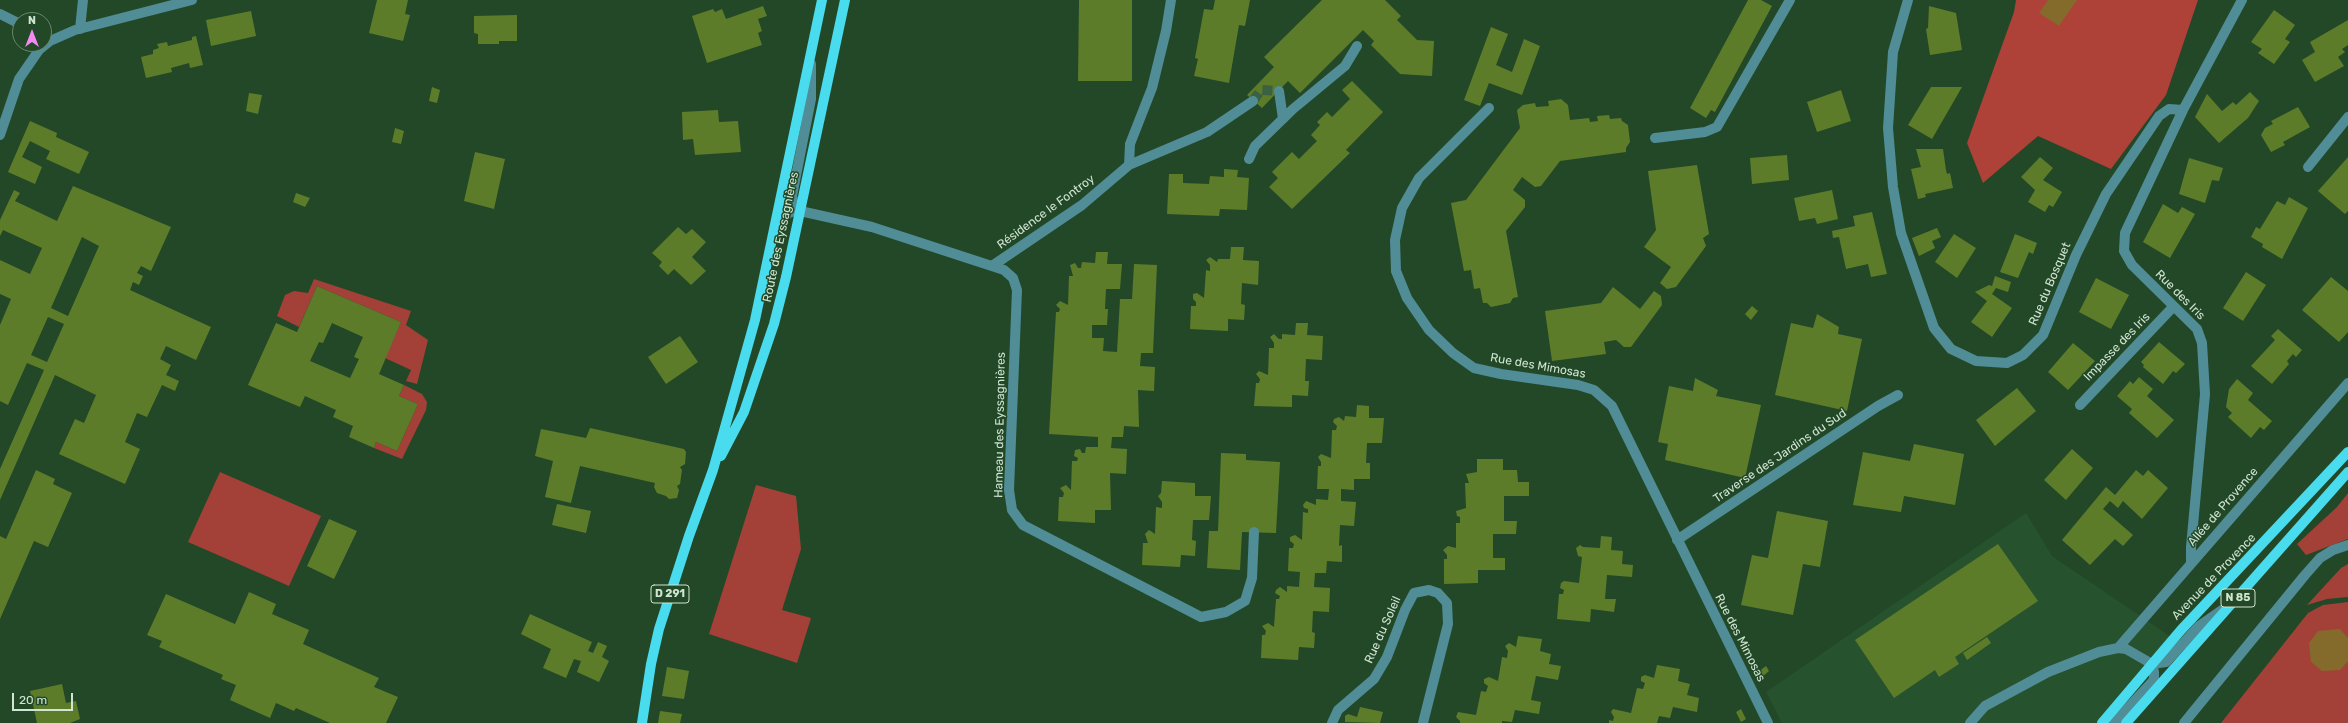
<!DOCTYPE html>
<html>
<head>
<meta charset="utf-8">
<style>
	body { margin:0 }
	#map { position:relative; width:2348px; height:723px; overflow:hidden; background:#224828; font-family:Rubik,sans-serif }
	canvas { display:block }
	.north { position:absolute; left:12px; top:12px; width:40px; height:40px; box-sizing:border-box; background:#224828; border:1px solid #68876c; border-radius:50%; rotate:0deg; font-size:11px; font-weight:700; line-height:16px; text-align:center; color:#d0e5d2 }
	.north::after { content:''; display:block; margin:auto; width:14px; height:18px; background:#f38af2; clip-path:polygon(50% 0,100% 100%,50% 72%,0 100%) }
	.scale { position:absolute; left:12px; top:693px; width:61px; height:18px; box-sizing:border-box; border:2px solid #d0e5d2; border-top:0; padding-left:5px; font-size:12px; line-height:14px; white-space:nowrap; color:#d0e5d2; -webkit-text-stroke:3px #224828; paint-order:stroke }
</style>
</head>
<body>
<div id="map">
<canvas width="2348" height="723"></canvas>
<div class="north">N</div>
<div class="scale">20 m</div>
</div>
<script>
const context = document.querySelector('canvas').getContext('2d');
context.lineJoin = 'round';
function paint(path, color) {
  context.fillStyle = color;
  context.fill(path, 'evenodd');
}
function toPath(rows) {
  const path = new Path2D();
  for (const r of rows) {
    path.moveTo(r[0], r[1]);
    for (let i = 2; i < r.length; i += 2) path.lineTo(r[i], r[i + 1]);
  }
  return path;
}
function stroke(path, color, width, dash) {
  context.strokeStyle = color;
  context.lineWidth = width;
  context.lineCap = dash ? 'butt' : 'round';
  context.setLineDash(dash || []);
  context.stroke(path);
}
function label(font, color, halo, rows, align = 'center') {
  context.font = font + ' Rubik,sans-serif';
  context.lineWidth = 3;
  context.setLineDash([]);
  context.textBaseline = 'middle';
  context.strokeStyle = halo;
  context.fillStyle = color;
  for (const [text, x, y, turn = 0] of rows) {
    context.save();
    context.translate(x, y);
    context.rotate((+turn || 0) * Math.PI / 180);
    context.textAlign = isNaN(turn) ? turn : align;
    if (halo) context.strokeText(text, 0, 0);
    context.fillText(text, 0, 0);
    context.restore();
  }
}
paint(toPath([
	[2026,513,2052,556,2171,637,2097,723,1782,723,1766,692]
]), '#26522d');
paint(toPath([
	[314,279,411,311,406,325,428,340,417,384,406,381,411,370,385,358,401,322,317,286,299,327,277,316,285,295,294,291,308,293],
	[404,385,422,394,427,402,426,410,402,459,374,448,376,442,397,451,418,404,399,396],
	[220,472,321,516,289,586,188,542],
	[756,485,796,496,801,549,782,610,811,618,797,663,709,634],
	[2348,493,2348,539,2306,555,2297,544,2337,507],
	[2348,564,2348,597,2327,599,2307,605,2341,568],
	[2348,602,2348,723,2221,723,2308,613,2323,605]
]), '#a34037');
paint(toPath([
	[2016,0,2198,0,2166,95,2111,169,2038,136,1983,183,1967,143,2014,12]
]), '#ae4138');
paint(toPath([
	[2048,0,2077,0,2059,26,2039,13],
	[2340,629,2348,638,2348,661,2340,670,2322,671,2311,662,2309,643,2318,631]
]), '#846b2c');
paint(toPath([
	[377,0,408,0,405,14,410,15,403,41,369,33],
	[1079,0,1132,0,1132,81,1078,81],
	[1215,0,1250,0,1245,26,1239,25,1229,83,1194,76,1198,59,1195,58,1204,9,1213,10],
	[1322,0,1385,0,1401,16,1397,20,1417,40,1434,41,1432,76,1400,74,1371,45,1374,41,1363,30,1300,93,1288,81,1262,108,1247,95,1274,67,1264,57],
	[1748,0,1761,0,1772,6,1715,112,1711,110,1706,118,1690,108],
	[763,6,767,16,758,19,762,31,758,33,762,45,707,63,692,16,713,9,715,12,722,9,726,19],
	[1929,6,1956,13,1962,50,1930,55,1926,29,1928,28],
	[2274,10,2295,25,2285,39,2290,42,2274,64,2258,53,2262,49,2251,42],
	[251,11,256,36,211,46,206,20],
	[517,15,517,41,499,41,499,44,478,44,478,34,474,33,474,16],
	[2348,20,2348,45,2342,49,2345,52,2338,57,2344,66,2315,82,2302,60,2315,52,2310,42],
	[1491,27,1508,34,1496,65,1512,72,1524,39,1540,46,1522,95,1489,83,1480,106,1464,100],
	[196,36,203,65,190,68,189,63,171,68,172,72,146,78,141,57,153,54,153,50,159,48,157,44,167,42,168,46,192,40,192,37],
	[1352,81,1383,112,1346,150,1350,153,1292,209,1269,187,1278,178,1272,172,1292,152,1299,159,1317,141,1311,135,1320,125,1317,122,1327,112,1332,117,1350,99,1342,90],
	[432,87,440,90,437,103,429,101],
	[1931,87,1962,87,1932,139,1908,125],
	[1841,90,1851,121,1817,132,1807,102],
	[2250,92,2259,101,2248,118,2219,143,2195,117,2207,94,2222,111,2233,102,2236,105],
	[249,93,262,95,258,114,246,111],
	[1561,99,1568,105,1570,120,1589,118,1590,122,1598,121,1597,116,1609,115,1610,119,1621,118,1622,121,1628,125,1630,142,1626,148,1626,152,1560,161,1541,186,1535,187,1522,177,1513,190,1525,200,1525,207,1506,231,1518,297,1513,298,1510,303,1491,307,1487,303,1483,303,1480,288,1474,289,1471,270,1464,271,1451,203,1466,200,1520,128,1517,110,1523,105,1535,103,1536,107,1549,106,1548,101],
	[2298,107,2310,127,2283,142,2285,145,2271,152,2261,135,2265,128,2273,124,2271,121],
	[718,110,719,122,738,121,741,152,695,155,693,139,683,140,682,112],
	[30,121,57,133,56,137,89,152,79,174,46,159,50,151,30,141,22,157,42,167,35,184,8,172],
	[395,128,404,131,401,144,392,142],
	[1916,149,1943,149,1946,170,1947,174,1950,173,1953,188,1925,194,1926,197,1918,199,1911,169,1921,167],
	[475,152,505,159,494,209,464,201],
	[1787,155,1789,180,1752,184,1750,158],
	[2040,157,2053,168,2043,180,2062,192,2053,207,2049,205,2045,212,2028,202,2035,190,2021,177],
	[2348,157,2348,211,2345,214,2318,191],
	[2189,158,2223,168,2219,181,2212,180,2205,203,2179,194],
	[1697,165,1709,234,1703,238,1706,246,1676,287,1667,289,1660,283,1671,267,1644,247,1656,230,1648,171],
	[1224,169,1238,170,1237,177,1249,178,1247,210,1220,209,1219,216,1167,214,1169,174,1183,174,1183,183,1209,184,1210,176,1224,177],
	[73,186,171,227,151,271,141,266,137,273,143,276,139,285,133,282,130,290,211,327,196,360,166,346,160,359,171,365,166,375,179,381,175,391,162,385,147,417,137,413,125,442,140,449,125,484,59,454,75,419,84,423,96,395,55,375,0,500,0,469,44,370,27,363,8,405,0,401,0,325,11,299,0,294,0,260,30,274,42,248,3,230,0,236,0,220,14,190,20,193,15,201,57,221],
	[82,237,99,246,68,316,51,308],
	[48,317,64,324,47,362,31,355],
	[1832,190,1838,219,1817,224,1815,218,1799,221,1794,198],
	[296,193,310,198,305,207,293,202],
	[2289,197,2308,208,2282,259,2262,247,2263,244,2251,237,2256,227,2260,229,2277,201,2285,205],
	[2163,204,2178,213,2182,207,2195,214,2170,258,2143,242],
	[1872,212,1887,274,1871,277,1868,264,1846,269,1839,237,1833,238,1832,231,1855,226,1853,216],
	[678,227,686,234,692,229,706,242,692,257,706,271,691,285,674,269,668,275,659,266,662,262,652,253],
	[1937,228,1941,237,1932,241,1935,248,1919,256,1912,238],
	[1954,234,1976,248,1957,278,1935,262],
	[2015,234,2037,243,2033,254,2029,252,2018,278,2000,272],
	[1231,247,1244,247,1243,260,1259,261,1258,285,1242,283,1241,304,1245,305,1244,320,1228,319,1228,331,1190,329,1191,306,1196,306,1196,302,1193,299,1193,294,1197,293,1204,298,1206,270,1210,271,1210,265,1206,260,1210,257,1217,262,1218,259,1230,259],
	[1096,252,1108,252,1107,264,1122,264,1120,289,1106,289,1105,309,1108,309,1107,325,1092,325,1092,338,1104,338,1103,351,1117,352,1120,299,1132,299,1134,264,1157,265,1153,353,1141,353,1140,366,1155,367,1154,391,1138,390,1139,427,1124,426,1123,437,1112,437,1111,448,1127,449,1126,474,1110,473,1111,510,1095,510,1095,523,1058,521,1059,497,1063,497,1064,493,1060,488,1066,485,1071,490,1072,461,1077,461,1078,458,1074,456,1075,450,1080,449,1082,453,1085,453,1086,447,1098,447,1098,437,1049,434,1056,312,1059,312,1060,309,1056,305,1060,301,1068,305,1069,276,1073,276,1070,265,1075,263,1078,268,1081,268,1082,262,1095,263],
	[2246,272,2266,285,2243,321,2223,308],
	[1995,276,2011,282,2008,292,1996,288,1992,294,2012,308,1992,337,1971,322,1987,301,1975,292,1989,285,1992,286],
	[2331,277,2348,291,2348,332,2339,342,2302,310],
	[2096,278,2129,295,2111,329,2079,312],
	[317,286,401,322,379,374,404,385,399,396,418,404,397,451,376,442,374,448,349,437,353,426,333,417,336,410,305,396,300,407,248,385,276,323,297,332],
	[332,323,363,337,354,357,359,359,350,378,310,361,319,342,323,343],
	[1613,287,1640,309,1654,291,1661,296,1662,305,1631,347,1624,347,1616,340,1604,342,1606,354,1552,361,1545,311,1601,303],
	[1752,306,1758,311,1751,320,1745,314],
	[1817,314,1839,327,1838,334,1862,339,1847,411,1775,395,1791,323,1813,328],
	[1296,323,1308,323,1307,335,1323,336,1322,360,1306,359,1305,381,1309,381,1308,396,1292,395,1292,407,1254,406,1256,383,1259,383,1260,379,1256,374,1259,371,1268,375,1269,348,1274,348,1274,343,1270,337,1274,334,1279,339,1282,339,1282,334,1295,335],
	[2278,329,2302,350,2296,357,2293,354,2287,361,2289,364,2272,384,2251,366,2275,340,2271,336],
	[680,336,698,362,666,384,648,357],
	[2159,342,2185,364,2176,373,2173,371,2163,384,2143,367,2144,365,2141,362],
	[2073,343,2095,361,2068,390,2048,372],
	[2139,377,2153,389,2147,396,2174,420,2157,438,2129,413,2132,409,2117,396,2130,381,2133,384],
	[1695,378,1718,390,1716,396,1761,405,1745,478,1665,460,1668,444,1658,442,1669,386,1693,391],
	[2237,379,2253,393,2248,400,2272,421,2264,430,2260,427,2251,438,2228,417,2232,413,2226,407,2229,389],
	[2017,388,2036,411,1995,446,1976,420],
	[1357,405,1369,406,1369,418,1384,418,1382,443,1367,443,1366,463,1370,463,1370,479,1354,479,1354,490,1341,489,1341,501,1356,502,1354,526,1340,525,1339,546,1342,545,1342,562,1327,561,1326,573,1315,573,1314,587,1330,588,1329,612,1313,611,1312,632,1315,633,1314,648,1299,647,1298,660,1261,658,1262,635,1265,635,1266,631,1262,626,1268,623,1274,627,1276,599,1279,599,1280,596,1275,593,1276,590,1280,587,1287,592,1287,586,1299,587,1300,572,1288,571,1289,548,1293,548,1294,544,1290,541,1290,537,1295,535,1302,540,1303,512,1308,513,1308,509,1304,508,1303,505,1306,501,1316,505,1316,499,1328,500,1329,489,1317,489,1318,466,1321,466,1321,462,1318,457,1321,454,1331,458,1332,430,1336,430,1337,426,1333,422,1334,419,1339,417,1344,421,1345,416,1356,417],
	[590,428,684,449,686,452,685,464,680,467,682,470,680,484,677,486,679,490,677,498,669,499,666,496,657,493,654,487,655,483,580,466,571,503,545,497,553,461,535,456,541,429,586,438],
	[1914,444,1964,454,1955,505,1904,496,1901,512,1853,505,1863,452,1910,461],
	[2072,449,2093,468,2066,500,2044,480],
	[1221,453,1246,454,1246,460,1280,462,1276,533,1242,532,1240,570,1207,568,1209,531,1218,531],
	[1477,459,1503,459,1503,470,1517,470,1518,482,1529,482,1529,496,1504,496,1504,521,1517,521,1516,534,1493,534,1493,558,1505,558,1505,570,1478,570,1478,583,1444,584,1444,559,1447,559,1447,555,1443,550,1448,546,1456,548,1456,523,1460,523,1460,517,1457,516,1456,511,1466,508,1465,483,1469,483,1466,474,1477,472],
	[36,470,55,479,53,484,72,493,48,547,34,541,0,619,0,536,6,539],
	[2136,470,2143,476,2148,470,2168,488,2142,519,2123,501,2118,508,2110,501,2103,509,2133,535,2123,546,2115,539,2090,565,2062,540,2106,487,2115,495],
	[1162,481,1195,483,1195,496,1211,496,1209,520,1193,520,1192,540,1196,541,1195,556,1181,555,1180,567,1142,565,1143,543,1148,543,1145,534,1149,530,1155,534,1156,507,1162,508,1162,502,1158,496,1161,493],
	[557,504,591,511,586,533,552,525],
	[1777,511,1828,521,1820,567,1803,564,1793,615,1741,605,1752,555,1768,558],
	[329,519,357,531,334,579,307,566],
	[1601,536,1612,537,1611,550,1623,551,1622,564,1633,565,1632,577,1607,575,1605,599,1616,599,1614,612,1591,609,1590,622,1557,619,1559,594,1563,594,1564,590,1560,588,1561,583,1564,581,1579,583,1582,557,1578,556,1576,548,1580,545,1583,547,1600,548],
	[1998,544,2038,601,1955,657,1959,664,1939,677,1935,670,1894,698,1855,640],
	[249,592,276,604,272,614,309,630,303,644,379,678,374,687,398,697,386,723,330,723,296,708,294,711,276,703,270,718,230,700,236,685,221,679,223,675,159,647,162,641,147,635,166,594,235,624],
	[530,614,592,642,588,651,593,653,598,642,607,646,602,657,609,661,599,682,577,672,581,661,574,659,566,678,543,668,551,649,521,634],
	[1518,636,1542,639,1540,651,1551,654,1549,664,1561,666,1558,680,1536,676,1531,700,1541,702,1539,714,1515,710,1512,722,1502,721,1502,723,1460,723,1460,721,1456,717,1458,712,1476,715,1481,691,1486,692,1488,686,1484,683,1484,679,1489,677,1498,681,1502,657,1507,658,1508,651,1505,646,1509,643,1516,647],
	[1987,637,1991,643,1967,660,1963,653],
	[1657,665,1680,669,1678,681,1690,684,1687,695,1699,698,1697,712,1673,707,1670,718,1659,716,1657,723,1609,723,1609,720,1613,721,1614,717,1611,712,1613,709,1631,713,1637,688,1643,689,1645,683,1641,681,1641,677,1645,675,1654,678],
	[1766,666,1769,671,1761,678,1758,672],
	[667,667,689,671,684,699,662,696],
	[62,684,66,703,76,701,80,719,70,723,37,723,30,691],
	[1360,707,1383,712,1380,723,1345,722,1345,716,1348,714,1357,717],
	[1741,709,1746,719,1741,722,1736,712],
	[660,711,682,714,680,723,658,723]
]), '#5d7c2a');
stroke(toPath([
	[1253,101,1261,90,1279,91]
]), '#3c6042', 10, [10, 5]);
stroke(toPath([
	[1908,0,1893,52,1888,128,1893,187,1901,233,1934,328,1951,349,1976,361,2007,363,2023,355,2043,335,2076,255,2106,194,2159,116,2169,109,2183,110],
	[0,14,20,24],
	[80,29,83,0],
	[1279,91,1283,119],
	[1489,108,1419,178,1402,208,1395,240,1396,271,1407,298,1429,330,1453,353,1474,368,1501,374,1578,385,1594,390,1612,406,1768,723],
	[0,135,19,79,39,50,50,41,75,30,192,0],
	[1655,138,1705,132,1717,127,1790,0],
	[1249,159,1255,146,1293,109,1345,66,1357,46],
	[1129,165,1207,132,1253,101],
	[2308,167,2348,117],
	[800,211,794,204,792,196,811,99,811,64],
	[776,221,791,212,800,211,872,227,1004,270,1013,278,1017,290,1009,490,1012,510,1023,525,1201,617,1226,612,1245,601,1252,578,1254,532],
	[992,266,1082,205,1129,165,1130,144,1152,88,1166,31,1171,0],
	[2080,405,2173,307],
	[1677,540,1878,406,1898,395],
	[2191,564,2191,547,2205,394,2202,343,2197,329,2132,265,2124,251,2125,233,2183,110,2242,0],
	[2118,648,2348,383],
	[2152,664,2166,662,2199,626,2229,605],
	[1332,723,1338,710,1374,679,1387,657,1405,610,1414,593,1429,590,1438,593,1447,603,1448,624,1423,723],
	[1970,723,1985,706,2048,672,2099,652,2118,648,2126,649,2152,664],
	[2114,723,2154,680,2154,672,2152,664],
	[2184,723,2305,575,2320,558,2333,550,2348,545]
]), '#508d96', 10);
stroke(toPath([
	[721,456,744,412,774,324,786,277,845,0],
	[642,723,651,664,659,629,689,536,713,470,755,320,822,0],
	[2102,723,2181,630,2348,452],
	[2126,723,2348,472]
]), '#49dbee', 10);
for (const [x, y, w] of [
	[670,594,38],
	[2238,598,34]
]) {
  const box = new Path2D();
  box.roundRect(x - w / 2, y - 9, w, 18, 3);
  context.fillStyle = '#224828';
  context.fill(box);
  stroke(box, '#d0e5d2', 1);
}
label('bold 11px', '#d0e5d2', null, [
	["D 291",670,594],
	["N 85",2238,598]
]);
label('12px', '#d0e5d2', '#224828', [
	["Résidence le Fontroy",1046,212,-36],
	["Route des Eyssagnières",781,237,-78],
	["Rue du Bosquet",2050,284,-67],
	["Rue des Iris",2180,295,45],
	["Impasse des Iris",2117,347,-46],
	["Rue des Mimosas",1538,366,10],
	["Hameau des Eyssagnières",1000,425,-89],
	["Traverse des Jardins du Sud",1780,456,-34],
	["Allée de Provence",2223,507,-49],
	["Avenue de Provence",2214,577,-46],
	["Rue du Soleil",1383,630,-66],
	["Rue des Mimosas",1740,638,63]
]);
</script>
</body>
</html>
